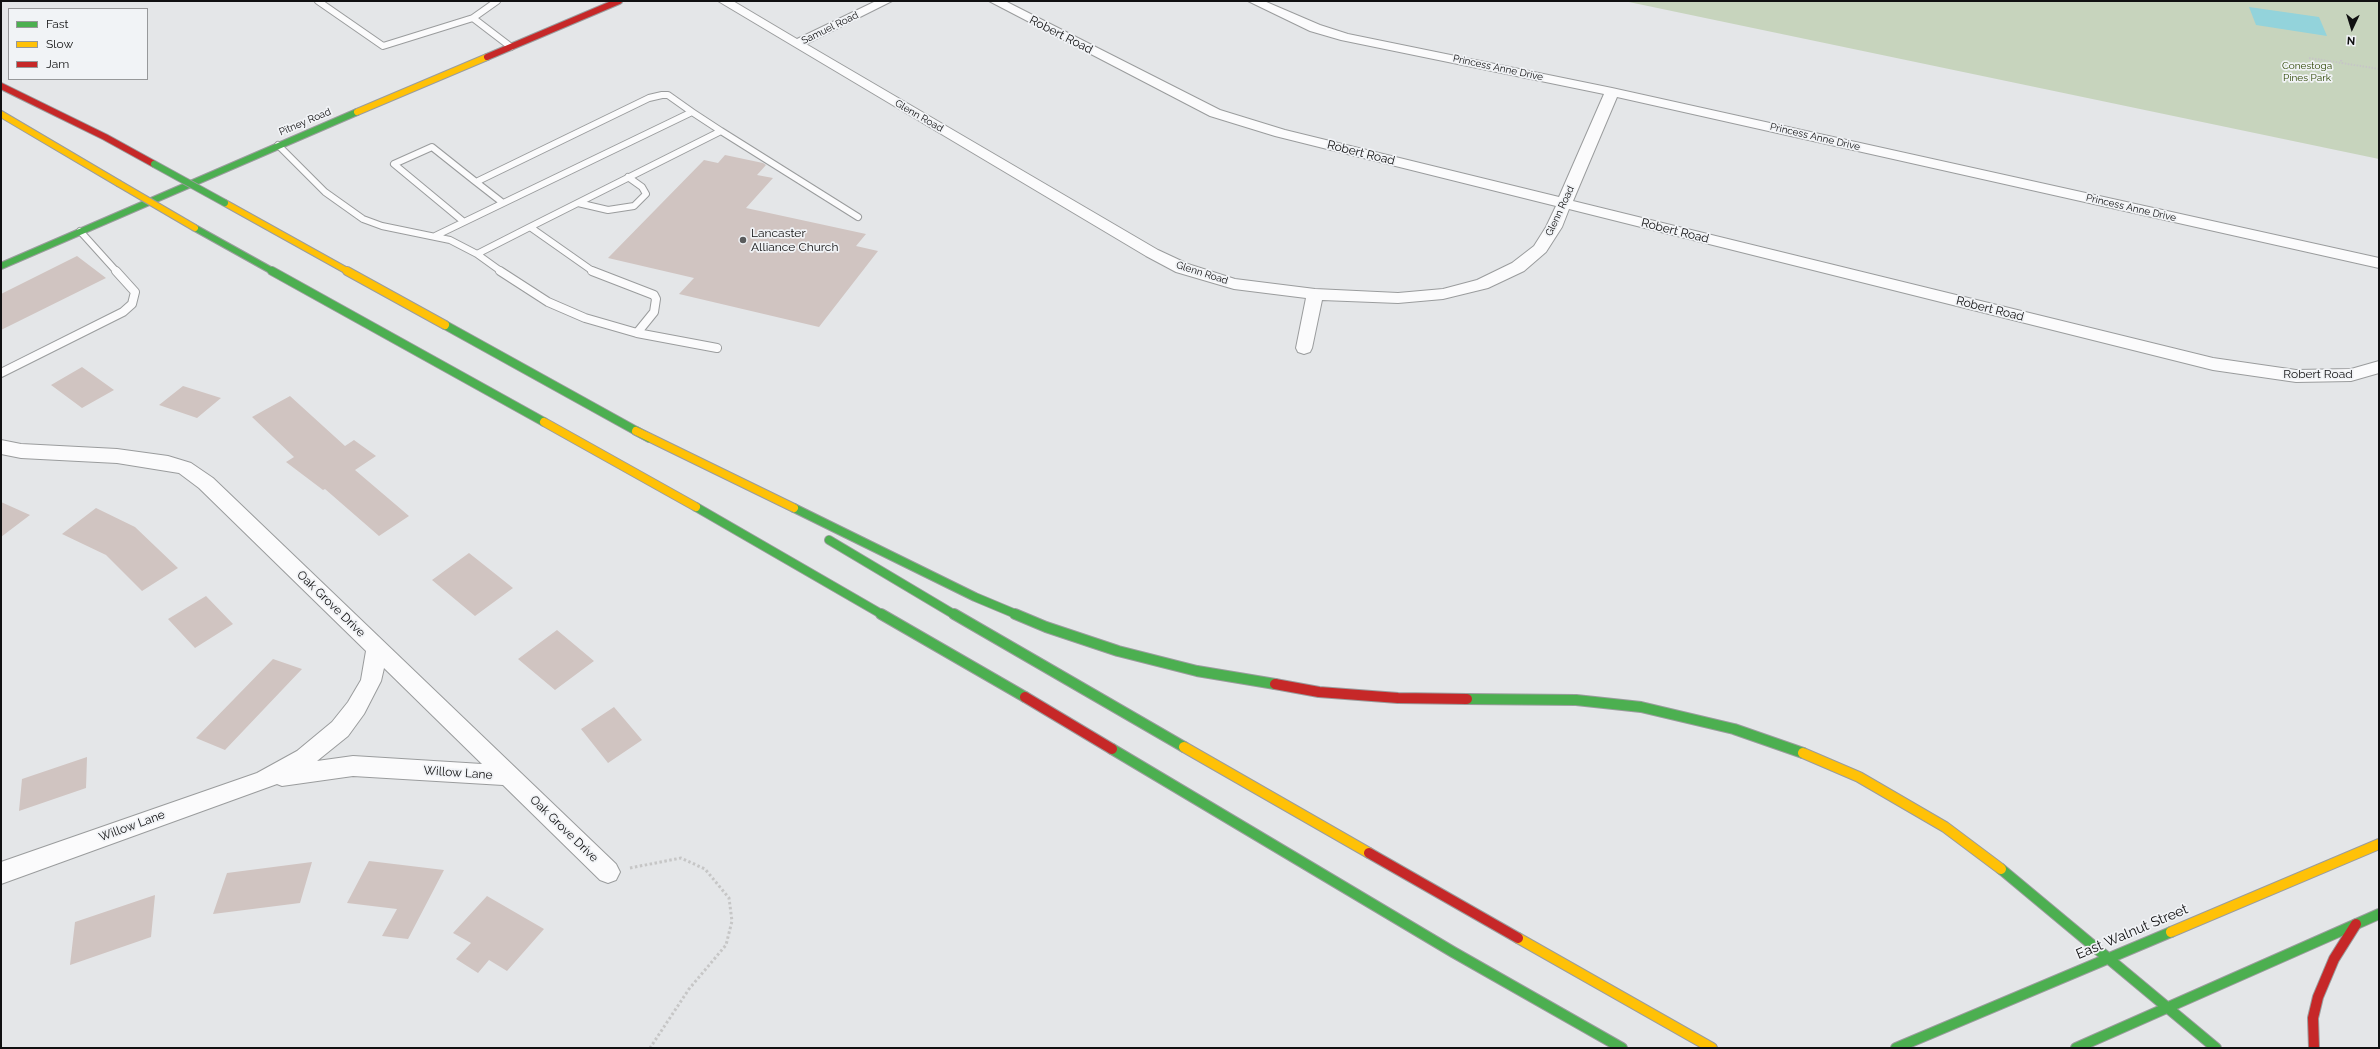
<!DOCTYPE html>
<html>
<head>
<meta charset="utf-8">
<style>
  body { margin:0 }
  #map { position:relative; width:2380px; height:1049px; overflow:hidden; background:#e4e6e8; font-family:Raleway,sans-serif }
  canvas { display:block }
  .frame { position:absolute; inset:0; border:2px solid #101011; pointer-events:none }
  .legend { position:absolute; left:8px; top:8px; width:140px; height:72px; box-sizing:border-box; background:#f1f3f6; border:1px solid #97989a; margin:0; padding:5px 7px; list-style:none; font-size:12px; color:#101011 }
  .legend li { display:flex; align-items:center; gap:8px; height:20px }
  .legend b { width:20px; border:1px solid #97989a }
  .north { position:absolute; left:2332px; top:8px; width:40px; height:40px; -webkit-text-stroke:3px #f1f3f6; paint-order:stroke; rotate:184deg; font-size:11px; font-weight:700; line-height:16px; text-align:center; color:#101011 }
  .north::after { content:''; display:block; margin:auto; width:14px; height:18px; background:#101011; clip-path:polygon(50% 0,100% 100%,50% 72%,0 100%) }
</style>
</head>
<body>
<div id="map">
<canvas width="2380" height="1049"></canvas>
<div class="frame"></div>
<ul class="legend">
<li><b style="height:5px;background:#4caf50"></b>Fast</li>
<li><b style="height:5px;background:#ffc107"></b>Slow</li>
<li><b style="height:5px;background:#c62828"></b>Jam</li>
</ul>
<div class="north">N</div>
</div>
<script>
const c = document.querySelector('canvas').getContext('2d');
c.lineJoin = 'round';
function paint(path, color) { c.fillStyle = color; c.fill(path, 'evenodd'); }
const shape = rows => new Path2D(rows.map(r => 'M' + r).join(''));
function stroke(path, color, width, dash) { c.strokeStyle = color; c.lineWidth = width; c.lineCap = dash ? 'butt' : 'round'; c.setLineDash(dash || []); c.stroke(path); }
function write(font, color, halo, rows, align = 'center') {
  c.font = font + ' Raleway,sans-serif'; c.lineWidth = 3.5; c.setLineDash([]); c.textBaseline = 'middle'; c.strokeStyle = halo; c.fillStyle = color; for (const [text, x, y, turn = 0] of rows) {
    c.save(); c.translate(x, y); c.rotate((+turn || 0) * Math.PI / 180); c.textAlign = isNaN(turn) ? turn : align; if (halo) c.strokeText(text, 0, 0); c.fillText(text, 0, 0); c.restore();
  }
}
paint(shape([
  [1624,1,2379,1,2379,159]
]), '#c7d4bd');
paint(shape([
  [2249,7,2319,17,2327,36,2256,25]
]), '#93d3db');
paint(shape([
  [725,155,763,163,766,165,757,175,773,178,746,208,866,234,856,246,878,251,819,327,679,294,694,278,608,258,704,160,718,163],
  [77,256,106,278,1,330,1,294],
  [82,367,114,390,82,408,51,385],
  [183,386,221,398,197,418,159,405],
  [290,396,345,446,354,440,376,456,355,470,409,516,379,536,325,489,323,490,286,462,294,457,252,417],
  [1,502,30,515,1,537],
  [96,508,135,527,178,568,142,591,106,555,62,534],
  [469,553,513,588,475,616,432,580],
  [206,596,233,624,195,648,168,619],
  [557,630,594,661,555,690,518,659],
  [273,659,302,669,225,750,196,738],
  [614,707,642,740,608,763,581,729],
  [87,757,86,788,19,811,22,779],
  [369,861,444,870,408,939,382,936,397,909,347,903],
  [312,862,300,903,213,914,227,873],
  [155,895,151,937,70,965,75,922],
  [487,896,544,929,507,971,489,960,478,973,456,959,471,943,453,933]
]), '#d0c4c1');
const laneFar1 = shape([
  [318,1,383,46,473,18,497,1],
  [473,18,511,47],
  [662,95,668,95,692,112,464,222,394,164,432,147,476,182,649,98,662,95],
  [721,131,858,217],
  [278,145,325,192,363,219,382,226,450,240,477,254,502,272],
  [476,182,503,203],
  [578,203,608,210,634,206,646,194,642,187,628,177],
  [80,231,117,272],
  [435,236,464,222],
  [477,254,530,227],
  [594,272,530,227,721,131,692,112]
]);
const lane = shape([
  [500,271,548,302,585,318,637,333,654,312,656,299,654,295,592,271],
  [637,333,717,348],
  [1,373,123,312,132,304,135,292,116,271]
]);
const street = shape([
  [718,1,733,1,797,39,876,1,892,1,806,44,1158,250,1188,264,1235,279,1315,289,1398,293,1443,289,1477,280,1512,263,1534,246,1546,227,1556,206,1275,136,1210,116,989,1,1005,1,1220,110,1285,130,1559,197,1604,94,1341,40,1310,31,1248,1,1264,1,1320,25,1348,34,1612,88,2379,258,2379,268,1617,97,1573,201,2213,358,2296,370,2351,369,2379,361,2379,373,2351,381,2296,382,2213,370,1569,209,1562,227,1546,252,1524,271,1488,288,1443,299,1398,303,1322,300,1312,348,1310,352,1304,354,1298,352,1296,348,1306,298,1234,289,1176,272,1146,256,718,1],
  [1,440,21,444,117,449,168,456,191,463,213,478,616,864,620,872,616,880,608,883,600,880,503,785,353,776,282,786,277,784,1,884,1,862,257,773,297,751,332,722,348,702,361,680,366,651,199,488,179,473,117,463,21,458,1,454,1,440],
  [384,668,482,764,353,756,317,761,348,736,364,714,381,681,384,668]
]);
const fastFar2 = shape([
  [195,228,274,272],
  [1,266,357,112]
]);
const fastFar1 = shape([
  [272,271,544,422],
  [445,325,649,438],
  [696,507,883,615],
  [794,508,975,597,1018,615],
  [829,540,955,615]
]);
const fast = shape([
  [881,614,1025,697],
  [954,614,1184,747],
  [1015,614,1046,627,1118,651,1197,671,1275,684],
  [1467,699,1576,700,1641,707,1734,729,1803,753],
  [1112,749,1453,952,1622,1048],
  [2001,869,2216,1048],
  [1896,1048,2171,932],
  [2076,1048,2379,914]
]);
const slowFar2 = shape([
  [357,112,487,57],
  [1,114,118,183],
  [225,203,349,272]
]);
const slowFar1 = shape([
  [347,271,445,325],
  [544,422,696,507],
  [636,431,794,508]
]);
const slow = shape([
  [1184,747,1369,853],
  [1803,753,1859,777,1945,827,2001,869],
  [2171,932,2379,844],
  [1518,938,1712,1048]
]);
const jamFar1 = shape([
  [487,57,619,1],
  [1,86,105,137,154,164]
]);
const jam = shape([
  [1275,684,1319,692,1398,698,1467,699],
  [1025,697,1112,749],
  [1369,853,1518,938],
  [2314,1048,2313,1018,2318,997,2334,959,2356,924]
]);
stroke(laneFar1, '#9a9c9d', 8);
stroke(lane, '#9a9c9d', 10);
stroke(street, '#9a9c9d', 2);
stroke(fastFar2, '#9a9c9d', 8);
stroke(fastFar1, '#9a9c9d', 10);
stroke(fast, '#9a9c9d', 12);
stroke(slowFar2, '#9a9c9d', 8);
stroke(slowFar1, '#9a9c9d', 10);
stroke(slow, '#9a9c9d', 12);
stroke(jamFar1, '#9a9c9d', 8);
stroke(jam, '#9a9c9d', 12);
stroke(shape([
  [2309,58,2342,63],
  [2341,60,2342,63,2379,69]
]), '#c6c6c6', 2, [1.5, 1.5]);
stroke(shape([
  [630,868,681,858,705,869,729,898,732,921,726,945,689,989,650,1048]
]), '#c6c6c6', 3, [2.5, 2.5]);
stroke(laneFar1, '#fbfbfc', 6);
stroke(lane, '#fbfbfc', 8);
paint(street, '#fbfbfc');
stroke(fastFar2, '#4caf50', 6);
stroke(fastFar1, '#4caf50', 8);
stroke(fast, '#4caf50', 10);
stroke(slowFar2, '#ffc107', 6);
stroke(slowFar1, '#ffc107', 8);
stroke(slow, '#ffc107', 10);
stroke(jamFar1, '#c62828', 6);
stroke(jam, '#c62828', 10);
const fastBridge = shape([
  [154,164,225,203]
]);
const slowBridge = shape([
  [118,183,195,228]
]);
stroke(fastBridge, '#9a9c9d', 8, []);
stroke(slowBridge, '#9a9c9d', 8, []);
stroke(fastBridge, '#4caf50', 6);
stroke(slowBridge, '#ffc107', 6);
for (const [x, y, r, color] of [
  [743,240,4,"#5a5b5c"]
]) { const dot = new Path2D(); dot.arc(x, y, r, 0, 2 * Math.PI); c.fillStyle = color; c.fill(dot); stroke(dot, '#f1f3f6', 1.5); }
write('10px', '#101011', '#f1f3f6', [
  ["Samuel Road",830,28,-26],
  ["Princess Anne Drive",1498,68,12],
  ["Glenn Road",919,116,30],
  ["Pitney Road",305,122,-23],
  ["Princess Anne Drive",1815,137,13],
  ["Princess Anne Drive",2131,208,13],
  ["Glenn Road",1560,211,-65],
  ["Glenn Road",1202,273,18]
]);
write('10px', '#2e4703', '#f1f3f6', [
  ["Conestoga",2307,66],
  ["Pines Park",2307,78]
]);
write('12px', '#101011', '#f1f3f6', [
  ["Robert Road",1061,35,27],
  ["Robert Road",1361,153,14],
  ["Robert Road",1675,231,14],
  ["Robert Road",1990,309,14],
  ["Robert Road",2318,374],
  ["Oak Grove Drive",331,604,44],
  ["Willow Lane",458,773,4],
  ["Willow Lane",132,826,-20],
  ["Oak Grove Drive",564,829,44]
]);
write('12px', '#101011', '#f1f3f6', [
  ["Lancaster",751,233],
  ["Alliance Church",751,247]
], 'left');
write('14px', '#101011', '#f1f3f6', [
  ["East Walnut Street",2132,932,-23]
]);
</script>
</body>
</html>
